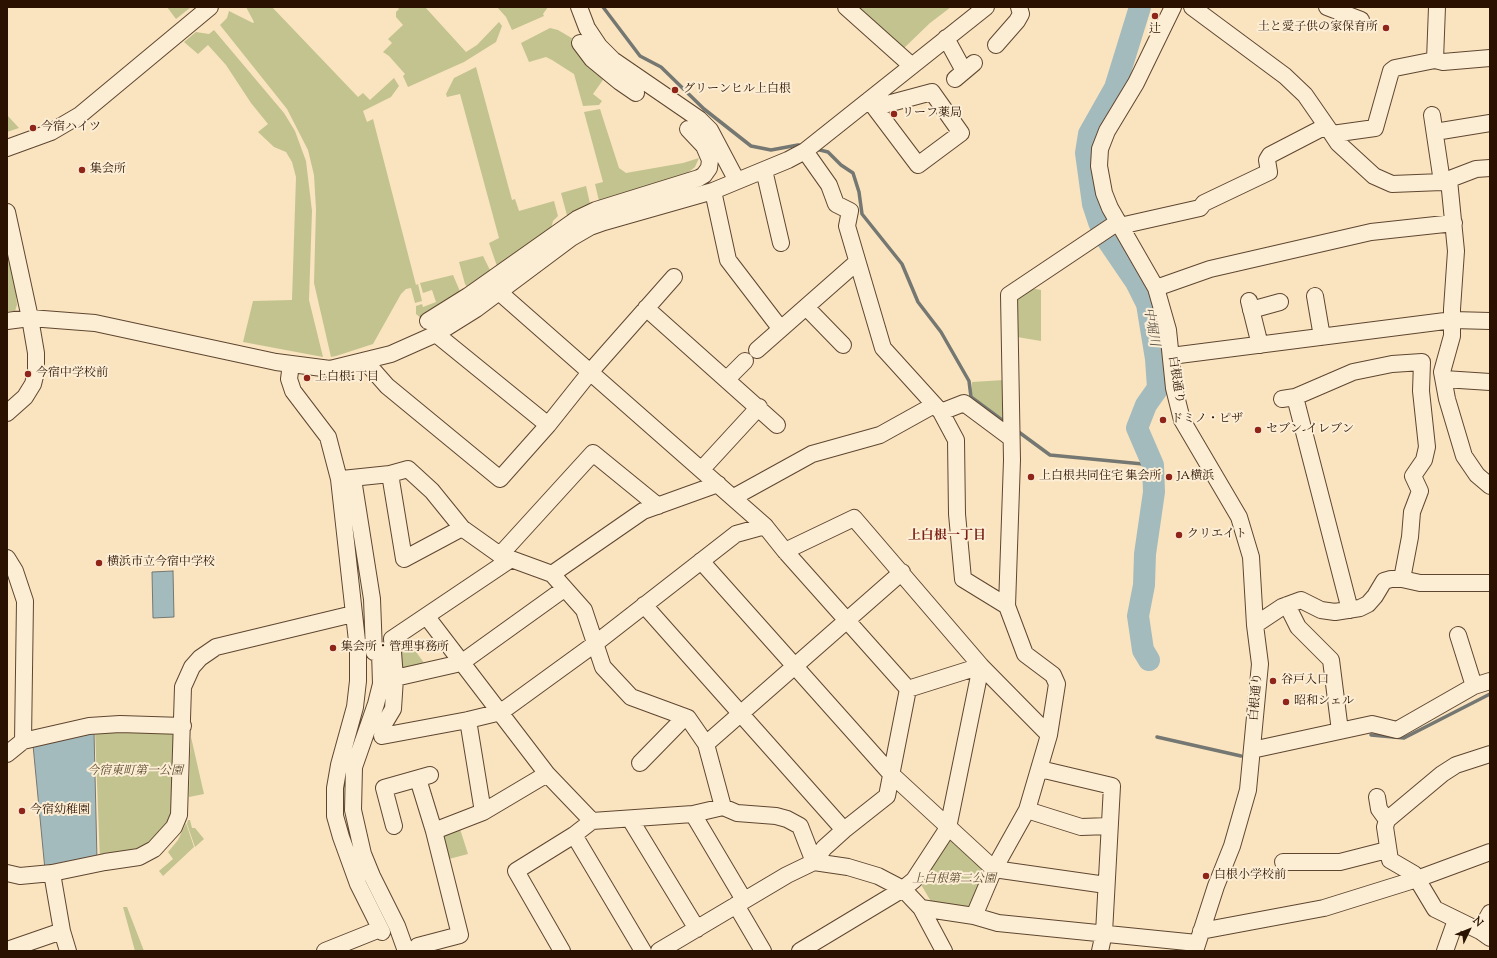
<!DOCTYPE html>
<html>
<head>
<meta charset="utf-8">
<style>
  body { margin:0 }
  #map { position:relative; width:1497px; height:958px; overflow:hidden; background:#fae4bf; font-family:"Sorts Mill Goudy",serif }
  canvas { display:block }
  .frame { position:absolute; inset:0; border:8px solid #2b1200; pointer-events:none }
  .north { position:absolute; left:1449px; top:910px; width:40px; height:40px; -webkit-text-stroke:3px #fcedd5; paint-order:stroke; rotate:47deg; font-size:11px; font-weight:700; line-height:16px; text-align:center; color:#2b1200 }
  .north::after { content:''; display:block; margin:auto; width:14px; height:18px; background:#2b1200; clip-path:polygon(50% 0,100% 100%,50% 72%,0 100%) }
</style>
</head>
<body>
<div id="map">
<canvas width="1497" height="958"></canvas>
<div class="frame"></div>
<div class="north">N</div>
</div>
<script>
const c = document.querySelector('canvas').getContext('2d');
c.lineJoin = 'round';
function paint(path, color) { c.fillStyle = color; c.fill(path, 'evenodd'); }
const shape = rows => new Path2D(rows.map(r => 'M' + r).join(''));
function stroke(path, color, width, dash) { c.strokeStyle = color; c.lineWidth = width; c.lineCap = dash ? 'butt' : 'round'; c.setLineDash(dash || []); c.stroke(path); }
function write(font, color, halo, rows, align = 'center') {
  c.font = font + ' "Sorts Mill Goudy","Noto Serif JP",serif'; c.lineWidth = 4; c.setLineDash([]); c.textBaseline = 'middle'; c.strokeStyle = halo; c.fillStyle = color; for (const [text, x, y, turn = 0] of rows) {
    c.save(); c.translate(x, y); c.rotate((+turn || 0) * Math.PI / 180); c.textAlign = isNaN(turn) ? turn : align; if (halo) c.strokeText(text, 0, 0); c.fillText(text, 0, 0); c.restore();
  }
}
paint(shape([
  [167,7,191,7,176,19],
  [246,7,272,7,358,97,363,93,370,100,394,78,399,86,391,97,363,111,367,122,373,119,416,285,418,284,422,301,415,303,411,288,406,289,401,294,373,344,336,356,331,357,314,283,316,209,314,175,308,150,287,109,220,25,227,18,229,11,253,23,254,22],
  [397,7,425,7,466,52,477,45,499,22,502,26,496,42,464,62,408,87,403,76,405,74,389,56,383,52,392,43,388,39,403,25,396,17,396,12,399,9],
  [497,7,548,7,543,14,544,16,512,30,506,17],
  [850,7,951,7,930,23,903,49],
  [550,28,558,30,580,43,605,77,593,94,602,101,599,105,583,106,574,74,552,60,546,57,529,62,521,43],
  [214,30,284,113,295,131,306,161,312,211,309,300,323,357,243,342,253,301,292,300,296,177,292,162,286,152,274,147,258,132,268,124,251,103,226,65,208,45,198,54,184,42,196,32,209,34],
  [476,67,512,200,515,199,519,211,554,201,558,216,553,221,550,232,498,269,489,243,499,238,460,94,447,97,446,94,454,78],
  [600,109,619,168,626,173,683,163,699,158,695,167,685,175,599,201,595,184,603,182,584,112],
  [7,115,19,128,7,132],
  [586,186,591,208,568,219,561,193],
  [7,247,14,274,17,305,15,311,7,311],
  [483,256,493,276,470,291,465,284,459,262],
  [453,275,462,296,422,319,416,314,416,306,422,304,423,307,436,302,432,290,423,293,420,283],
  [1031,288,1041,290,1041,341,1017,337,1015,300],
  [1004,380,1003,420,971,395,972,382],
  [406,638,427,667,401,672,397,643],
  [95,730,174,733,173,812,170,822,151,843,136,850,100,861],
  [191,737,204,794,189,797,190,757],
  [188,820,190,820,192,828,195,828,204,839,195,847,187,824],
  [186,823,194,847,163,876,159,871,173,859,168,852,178,840],
  [460,829,468,854,449,859,442,835],
  [951,838,988,867,971,909,932,903,920,883],
  [123,907,127,907,144,951,135,951]
]), '#c2c38f');
const water = shape([
  [173,571,174,617,153,618,152,572,173,571],
  [94,732,97,860,45,870,33,745,94,732]
]);
paint(water, '#a4bbbe');
stroke(water, '#747772', 1);
stroke(shape([
  [603,7,640,56,661,67,704,109,751,146,771,150,798,145,804,146],
  [816,149,828,152,841,165,853,173,859,192,862,214,902,264,918,302,941,332,969,381,971,397,1006,423],
  [1016,430,1050,455,1153,465],
  [1371,735,1404,738,1490,694],
  [1157,737,1241,756]
]), '#747772', 3.5);
stroke(shape([
  [1140,7,1115,88,1089,134,1086,153,1093,204,1099,222,1106,238,1136,282,1147,304,1156,359,1158,388,1146,405,1137,428,1153,465,1154,492,1145,554,1144,585,1138,616,1143,650,1149,660]
]), '#a4bbbe', 22);
const minor = shape([
  [579,7,587,28,599,46,613,60,699,119,710,130,737,181],
  [846,7,912,66],
  [1173,7,1136,83,1107,131,1100,149,1099,166,1104,193,1110,208,1156,288,1168,330,1174,388,1182,420,1239,517,1251,557,1255,625,1260,664,1248,790,1232,846,1216,886,1195,951],
  [1192,7,1285,76,1305,95,1332,134,1375,128,1391,71,1395,68,1435,60,1443,62,1490,58],
  [1327,7,1361,20],
  [946,38,964,71],
  [580,43,592,59,620,82,636,93],
  [996,45,1017,21,1021,14,1019,7],
  [1435,60,1437,7],
  [955,79,974,63],
  [869,100,918,165,961,133,932,92,876,107],
  [1432,115,1442,182],
  [1435,132,1490,123],
  [1332,134,1338,143,1374,176,1392,184,1442,182,1476,169,1490,168],
  [7,148,51,132,80,115,210,7],
  [805,151,829,185,836,204,850,211,847,226,883,348,941,412,956,440,957,514,963,579,1007,606],
  [764,170,781,243],
  [1449,180,1456,251,1452,309,1452,336,1442,372,1447,399,1464,456,1477,475,1490,486],
  [713,191,728,260,780,328],
  [7,212,30,318,36,353,36,372,33,384,25,397,7,413],
  [1120,226,1200,208,1204,203,1269,172,1267,160,1270,155,1326,126],
  [1156,288,1210,269,1371,232,1454,223],
  [499,292,765,526,785,551,908,689,887,796,844,830,824,848,814,862],
  [1315,296,1322,337],
  [1249,301,1260,345],
  [806,307,843,345],
  [646,308,777,425],
  [1251,310,1280,302],
  [7,321,30,318,95,323,276,362,330,369,391,354,436,334,476,309,571,238,590,227,604,222,713,191,788,160,805,151,986,7],
  [428,321,468,296,577,219,596,210,699,178,704,175,709,168,710,160,704,146,688,129],
  [436,334,548,425],
  [757,350,857,262],
  [1171,356,1453,320,1490,321],
  [365,361,387,386,500,479,548,425,591,371,674,277],
  [291,364,289,379,293,391,328,437,339,479,358,650,358,681,355,707,339,765,335,788,335,816,341,837,358,884,382,932],
  [727,379,745,361],
  [1444,379,1490,382],
  [1295,397,1350,610],
  [941,412,964,403,1011,438],
  [702,469,759,407],
  [342,479,390,474],
  [353,479,372,599,374,652,380,652,381,684,376,704,354,767,353,810,363,854,372,876,397,926,406,951],
  [734,497,812,454,880,435,934,405],
  [462,528,404,559,390,474,408,469,432,491,462,528,500,555,552,574,584,610,603,667,631,697,688,718,706,744,723,807],
  [785,551,854,518,981,666,1049,735],
  [500,555,593,453,658,506],
  [7,558,15,571,25,601,23,741,89,726,120,724,183,726],
  [511,559,392,639,395,678,393,709,384,724,382,736,468,720,501,712,596,643,736,534,765,526],
  [701,561,891,774,994,869,1027,810,1049,735,1057,684,1053,675,1025,654,1007,606,1012,460,1009,295,1118,222],
  [552,574,643,511,718,484],
  [1402,579,1420,583,1490,583],
  [644,605,844,830],
  [1287,605,1298,627,1331,660,1340,731],
  [427,617,547,774,592,821,693,814,723,807,737,813,776,816,787,819,800,826,814,862],
  [1255,625,1282,607,1301,600,1321,610,1335,612,1360,608,1368,604,1375,596,1384,581,1391,579,1402,579,1410,537,1412,512,1420,491,1413,476,1424,460,1427,447,1421,391,1422,362,1392,364,1353,372,1295,397,1282,399],
  [1458,635,1474,686],
  [395,678,461,663,564,589],
  [468,720,483,812],
  [706,744,902,572],
  [1252,750,1372,724,1397,730,1474,686,1490,681],
  [7,754,23,741],
  [1490,754,1456,765,1442,774,1387,820,1385,827,1390,860,1414,874,1435,909,1480,931,1490,938],
  [640,763,685,717],
  [1040,769,1112,786,1104,933,1100,951],
  [418,779,434,831,460,935,418,946,418,951],
  [1377,797,1379,809,1387,820],
  [1027,810,1081,827,1109,826],
  [693,814,744,900],
  [630,819,697,929],
  [394,826,384,788,430,775],
  [434,831,483,812,547,774],
  [574,835,643,951],
  [1283,862,1340,862,1387,850],
  [7,873,20,876,52,873,105,862,139,857,154,849,174,827,179,815,183,687,192,667,200,658,216,647,353,614],
  [52,873,62,931,68,951],
  [736,905,763,951],
  [921,908,974,916,998,923,1197,943],
  [974,916,994,869,1106,885],
  [1201,931,1324,908,1417,879,1490,852],
  [1480,931,1490,913],
  [7,950,62,931],
  [325,951,380,929],
  [562,951,516,871,574,835,592,821],
  [659,951,787,875,814,862,848,867,878,876,903,889,921,908,944,951],
  [800,951,903,889,914,880,948,828,981,666,908,689],
  [1445,951,1456,920]
]);
stroke(minor, '#5f4630', 18);
stroke(minor, '#fcedd5', 16);
for (const [x, y, r, color] of [
  [1155,16,4,"#8f2418"],
  [1386,28,4,"#8f2418"],
  [675,90,4,"#8f2418"],
  [894,114,4,"#8f2418"],
  [33,128,4,"#8f2418"],
  [82,170,4,"#8f2418"],
  [28,374,4,"#8f2418"],
  [307,378,4,"#8f2418"],
  [1163,420,4,"#8f2418"],
  [1258,430,4,"#8f2418"],
  [1031,477,4,"#8f2418"],
  [1169,477,4,"#8f2418"],
  [1179,535,4,"#8f2418"],
  [99,563,4,"#8f2418"],
  [333,648,4,"#8f2418"],
  [1273,681,4,"#8f2418"],
  [1286,702,4,"#8f2418"],
  [22,811,4,"#8f2418"],
  [1206,876,4,"#8f2418"]
]) { const dot = new Path2D(); dot.arc(x, y, r, 0, 2 * Math.PI); c.fillStyle = color; c.fill(dot); stroke(dot, '#fcedd5', 1.5); }
write('12px', '#2b1200', '#fcedd5', [
  ["土と愛子供の家保育所",1378,28,"right"],
  ["辻",1155,30,"center"],
  ["グリーンヒル上白根",683,90],
  ["リーフ薬局",902,114],
  ["今宿ハイツ",41,128],
  ["集会所",90,170],
  ["今宿中学校前",36,374],
  ["上白根1丁目",315,378],
  ["ドミノ・ピザ",1171,420],
  ["セブン-イレブン",1266,430],
  ["上白根共同住宅 集会所",1039,477],
  ["JA横浜",1177,477],
  ["クリエイト",1187,535],
  ["横浜市立今宿中学校",107,563],
  ["集会所・管理事務所",341,648],
  ["谷戸入口",1281,681],
  ["昭和シェル",1294,702],
  ["今宿幼稚園",30,811],
  ["白根小学校前",1214,876]
], 'left');
write('12px', '#2b1200', '#fcedd5', [
  ["白根通り",1175,380,81],
  ["白根通り",1257,697,-85]
]);
write('italic 12px', '#605032', '#fcedd5', [
  ["今宿東町第一公園",135,772],
  ["上白根第二公園",954,880]
]);
write('italic 13px', '#554d42', '#fcedd5', [
  ["中堀川",1150,327,80]
]);
write('bold 13px', '#7a1f14', '#fcedd5', [
  ["上白根一丁目",947,537]
]);
</script>
</body>
</html>
